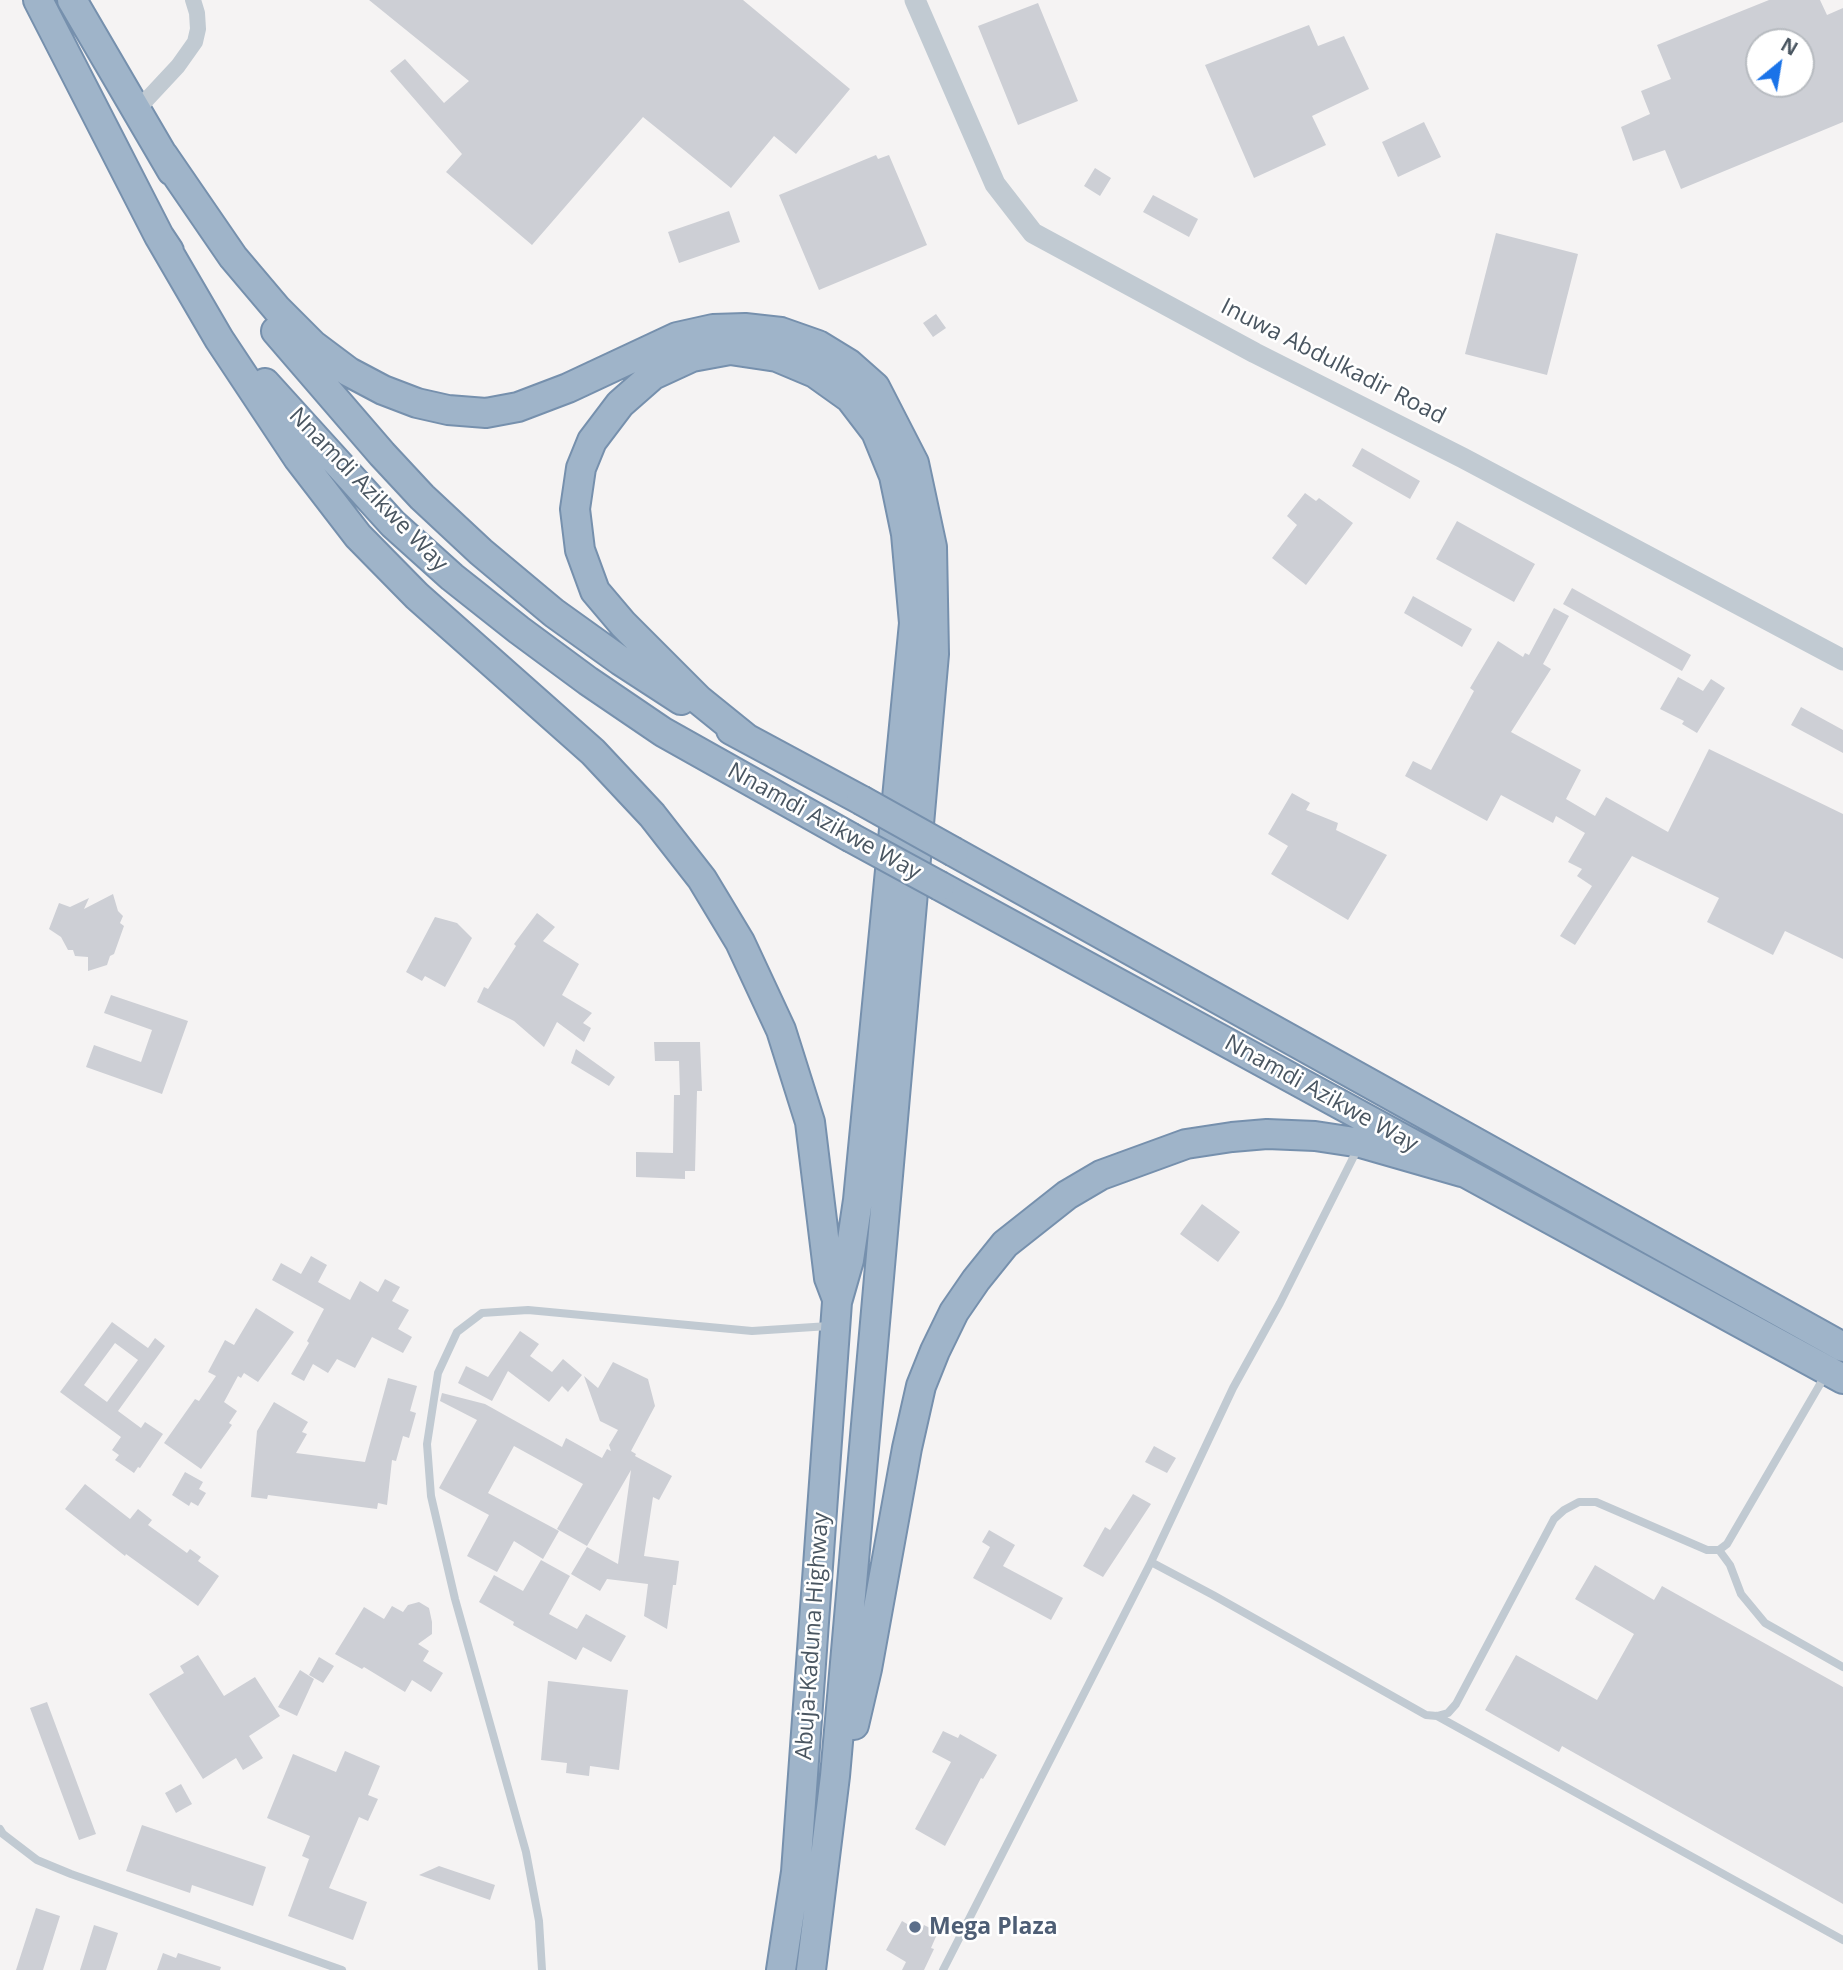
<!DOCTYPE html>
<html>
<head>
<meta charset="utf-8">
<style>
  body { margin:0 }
  #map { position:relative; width:1843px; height:1970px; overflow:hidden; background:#f5f3f3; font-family:"Open Sans",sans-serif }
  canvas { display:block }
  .north { position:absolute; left:1745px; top:28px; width:70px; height:70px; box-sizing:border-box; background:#fff; border:2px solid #b7bbc0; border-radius:50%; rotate:30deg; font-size:19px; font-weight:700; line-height:28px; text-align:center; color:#4a5661 }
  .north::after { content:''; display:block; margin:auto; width:24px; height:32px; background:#1a73e8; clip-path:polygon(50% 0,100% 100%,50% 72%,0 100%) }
</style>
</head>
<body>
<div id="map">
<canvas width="1843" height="1970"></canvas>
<div class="north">N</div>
</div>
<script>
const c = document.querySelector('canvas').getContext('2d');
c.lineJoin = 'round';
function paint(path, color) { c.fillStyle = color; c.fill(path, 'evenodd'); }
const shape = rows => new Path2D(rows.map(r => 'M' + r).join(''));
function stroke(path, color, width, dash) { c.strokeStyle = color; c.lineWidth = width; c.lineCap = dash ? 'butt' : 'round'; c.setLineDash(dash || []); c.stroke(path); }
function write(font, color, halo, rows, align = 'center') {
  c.font = font + ' "Open Sans",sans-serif'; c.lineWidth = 5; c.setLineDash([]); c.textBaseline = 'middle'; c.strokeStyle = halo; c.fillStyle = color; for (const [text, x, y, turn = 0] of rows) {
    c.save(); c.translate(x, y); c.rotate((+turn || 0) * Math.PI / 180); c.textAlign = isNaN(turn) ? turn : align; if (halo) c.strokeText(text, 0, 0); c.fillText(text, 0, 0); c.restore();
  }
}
paint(shape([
  [369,0,743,0,850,89,796,154,774,136,731,188,643,117,532,245,446,172,462,154,390,71,405,59,444,103,469,81],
  [1769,0,1820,0,1827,15,1843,8,1843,122,1681,189,1665,150,1633,161,1621,127,1650,114,1641,91,1671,79,1657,45],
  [1759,42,1801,42,1801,84,1759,84],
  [1038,3,1078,101,1018,125,978,26],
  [1309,25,1318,46,1344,36,1369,89,1312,116,1326,145,1254,178,1205,65],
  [1424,122,1441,157,1398,177,1382,142],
  [876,155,878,159,889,155,927,245,819,290,779,195],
  [1095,168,1111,178,1100,196,1084,186],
  [1153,195,1198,219,1189,237,1143,212],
  [729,211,740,242,679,263,668,232],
  [1496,233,1578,254,1547,375,1465,354],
  [936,314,946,328,933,337,923,323],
  [1362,448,1420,481,1410,499,1352,466],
  [1305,493,1316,501,1319,498,1353,523,1306,585,1272,558,1297,525,1287,516],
  [1457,521,1535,564,1514,602,1436,559],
  [1572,588,1691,655,1682,671,1563,604],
  [1413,596,1472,629,1462,647,1404,613],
  [1554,608,1569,616,1543,664,1551,669,1511,732,1581,770,1566,799,1595,816,1606,797,1668,832,1709,749,1843,814,1843,959,1785,931,1773,955,1707,922,1719,898,1632,856,1575,945,1560,936,1592,886,1577,876,1582,869,1568,862,1585,833,1556,816,1553,823,1501,795,1487,821,1405,776,1413,761,1431,770,1474,691,1470,688,1498,641,1523,657,1525,653,1529,655],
  [1678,677,1703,691,1711,679,1725,688,1697,733,1682,724,1684,721,1660,709],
  [1801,707,1843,730,1843,753,1791,725],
  [1292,793,1310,803,1306,810,1338,823,1336,830,1387,855,1348,920,1271,874,1288,846,1268,834],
  [113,894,118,911,123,916,120,923,124,926,114,954,110,956,107,965,88,971,88,957,75,956,73,950,68,950,61,937,49,929,59,903,70,907,89,898,84,909],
  [537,913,555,927,543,941,579,964,562,995,592,1013,583,1023,591,1028,584,1042,557,1022,544,1047,514,1021,477,1002,484,987,488,989,516,946,514,944],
  [435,917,457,923,472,938,445,987,425,976,422,981,406,972],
  [111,995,188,1021,162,1094,86,1067,94,1045,141,1062,152,1030,104,1013],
  [654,1042,700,1042,702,1091,697,1091,695,1171,685,1171,685,1179,636,1177,636,1152,673,1153,674,1095,680,1095,679,1061,655,1061],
  [576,1049,615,1077,609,1086,571,1063],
  [1202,1204,1240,1232,1218,1262,1180,1234],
  [311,1256,327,1265,318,1282,350,1300,360,1281,378,1292,385,1279,400,1287,392,1301,409,1310,398,1329,412,1337,403,1353,372,1337,355,1368,337,1359,328,1373,313,1364,304,1381,291,1374,309,1343,307,1341,324,1309,272,1280,281,1263,301,1274],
  [256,1308,294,1332,258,1382,244,1373,241,1378,238,1376,224,1402,237,1411,229,1423,232,1425,201,1469,164,1443,195,1399,199,1401,216,1376,208,1372,225,1340,234,1345],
  [112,1322,148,1348,155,1338,165,1346,118,1411,141,1428,145,1422,163,1434,140,1468,138,1467,134,1473,115,1460,119,1455,112,1450,121,1437,60,1392],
  [115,1343,138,1360,107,1402,84,1385],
  [520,1331,539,1344,530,1356,552,1372,563,1359,582,1375,568,1392,562,1386,549,1402,508,1371,492,1401,458,1383,466,1366,488,1377],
  [613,1362,648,1379,655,1406,631,1451,636,1454,635,1456,672,1476,659,1500,653,1497,644,1556,679,1561,676,1585,673,1585,667,1629,644,1616,648,1584,607,1579,600,1591,571,1574,587,1547,618,1564,631,1470,587,1546,557,1529,583,1484,514,1446,488,1493,559,1531,543,1559,514,1541,497,1572,467,1556,489,1515,439,1488,477,1420,440,1401,442,1393,485,1404,562,1447,566,1438,602,1458,607,1449,611,1451,609,1445,618,1430,600,1421,584,1376,598,1388],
  [388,1378,417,1386,410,1411,416,1413,409,1438,403,1436,396,1461,392,1460,387,1505,378,1503,377,1509,268,1495,267,1499,251,1497,257,1431,274,1402,308,1422,302,1432,307,1434,296,1453,365,1462],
  [1154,1446,1176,1458,1167,1473,1145,1462],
  [185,1472,203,1482,199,1489,206,1493,198,1506,191,1502,189,1506,172,1495],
  [85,1484,130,1519,138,1509,152,1520,148,1525,187,1553,190,1549,201,1557,198,1561,219,1576,198,1606,126,1554,125,1556,65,1509],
  [1133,1494,1151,1504,1103,1577,1083,1566,1105,1527,1110,1530],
  [989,1530,1015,1545,1003,1566,1063,1598,1051,1620,973,1578,990,1547,982,1542],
  [541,1560,570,1576,549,1614,577,1629,586,1614,626,1636,611,1662,583,1647,576,1660,513,1625,514,1622,479,1602,494,1575,523,1591],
  [1595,1565,1654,1600,1662,1586,1843,1687,1843,1904,1562,1746,1559,1752,1485,1710,1516,1655,1597,1700,1634,1634,1575,1599],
  [419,1602,429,1608,432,1622,432,1634,418,1644,429,1651,423,1661,443,1673,431,1692,412,1680,405,1692,364,1667,362,1669,335,1654,364,1607,384,1619,392,1606,403,1612,408,1605],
  [198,1655,224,1696,255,1677,280,1716,249,1736,263,1758,243,1770,236,1758,203,1779,149,1694,184,1673,180,1666],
  [319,1657,334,1666,323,1683,309,1675],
  [300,1670,314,1679,297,1716,278,1707],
  [548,1681,628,1690,619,1770,590,1766,589,1776,566,1773,567,1763,541,1760],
  [47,1702,96,1834,79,1840,30,1708],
  [943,1731,958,1738,960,1734,997,1755,983,1779,981,1778,945,1846,915,1829,951,1762,932,1752],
  [345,1751,380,1766,368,1795,378,1799,368,1821,359,1817,329,1888,367,1902,353,1940,288,1916,309,1859,302,1856,310,1836,267,1818,293,1754,336,1772],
  [181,1784,192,1804,176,1813,165,1793],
  [142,1825,266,1867,253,1906,192,1885,190,1893,126,1871],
  [439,1866,495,1885,490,1900,419,1875],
  [36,1908,60,1916,43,1970,16,1970],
  [902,1921,921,1932,924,1925,938,1932,931,1948,934,1949,924,1970,902,1970,906,1962,886,1950],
  [94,1925,118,1933,106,1970,80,1970],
  [163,1953,176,1958,178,1953,221,1967,220,1970,157,1970]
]), '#cdcfd5');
const trunk = shape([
  [38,0,159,236,169,251],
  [72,0,172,171],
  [163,155,233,257,277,309,313,345,349,372,383,390,417,403,448,410,486,413,518,407,568,388,677,337,713,329,745,328,781,332,818,345,849,364,875,387,914,463,932,547,934,654,835,1776,811,1970],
  [159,236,219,339,298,458,358,536,417,596,593,752,652,815,702,879,740,942,781,1030,810,1122,829,1278,837,1299],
  [276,331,382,454,422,497,481,552,554,613,621,661,681,700],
  [265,383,393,524,452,577,519,630,588,681,663,732,850,837],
  [731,730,861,800],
  [746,738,699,700,623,624,595,591,580,550,575,509,581,468,592,441,620,404,653,375,692,357,730,350,777,357,815,373,850,398,876,432,894,476,906,534,914,623,858,1200,849,1260,837,1302,796,1872,781,1970],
  [954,852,1843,1347],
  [940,886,1843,1379],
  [854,1725,867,1669,907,1448,921,1386,935,1351,954,1312,976,1280,1005,1244,1067,1195,1101,1175,1186,1144,1232,1137,1267,1134,1315,1136,1361,1143,1462,1172]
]);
stroke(trunk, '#7690ad', 32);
stroke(shape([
  [1719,1550,1730,1565,1741,1594,1765,1623,1843,1667],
  [1151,1562,1213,1595,1426,1715,1437,1716,1448,1713,1456,1704,1554,1519,1564,1510,1579,1502,1596,1502,1707,1550,1719,1550,1727,1544,1826,1374],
  [1437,1716,1843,1940],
  [0,1829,3,1834,37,1860,71,1874,342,1970],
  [542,1970,539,1921,526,1852,455,1599,431,1496,427,1444,438,1373,457,1332,482,1313,528,1310,752,1331,829,1326],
  [943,1970,1151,1562,1233,1388,1280,1303,1358,1148]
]), '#c1cad2', 8);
stroke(shape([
  [136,111,178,66,195,42,198,29,197,13,193,0]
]), '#c1cad2', 16);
stroke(shape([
  [915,0,995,184,1033,233,1255,353,1463,458,1843,660]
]), '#c1cad2', 21);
stroke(trunk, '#9fb4c9', 28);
const trunkBridge = shape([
  [861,800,954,852],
  [850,837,940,886]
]);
stroke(trunkBridge, '#7690ad', 32, []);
stroke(trunkBridge, '#9fb4c9', 28);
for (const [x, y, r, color] of [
  [915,1927,7,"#5c6f8a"]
]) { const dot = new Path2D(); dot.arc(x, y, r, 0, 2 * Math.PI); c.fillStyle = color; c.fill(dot); stroke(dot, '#fff', 2.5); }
write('23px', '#4a5661', '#fff', [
  ["Inuwa Abdulkadir Road",1333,362,27],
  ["Nnamdi Azikwe Way",368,490,46],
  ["Nnamdi Azikwe Way",824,822,29],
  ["Nnamdi Azikwe Way",1321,1094,29],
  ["Abuja-Kaduna Highway",813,1636,-86]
]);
write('bold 23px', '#4e5e75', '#fff', [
  ["Mega Plaza",929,1927]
], 'left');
</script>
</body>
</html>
